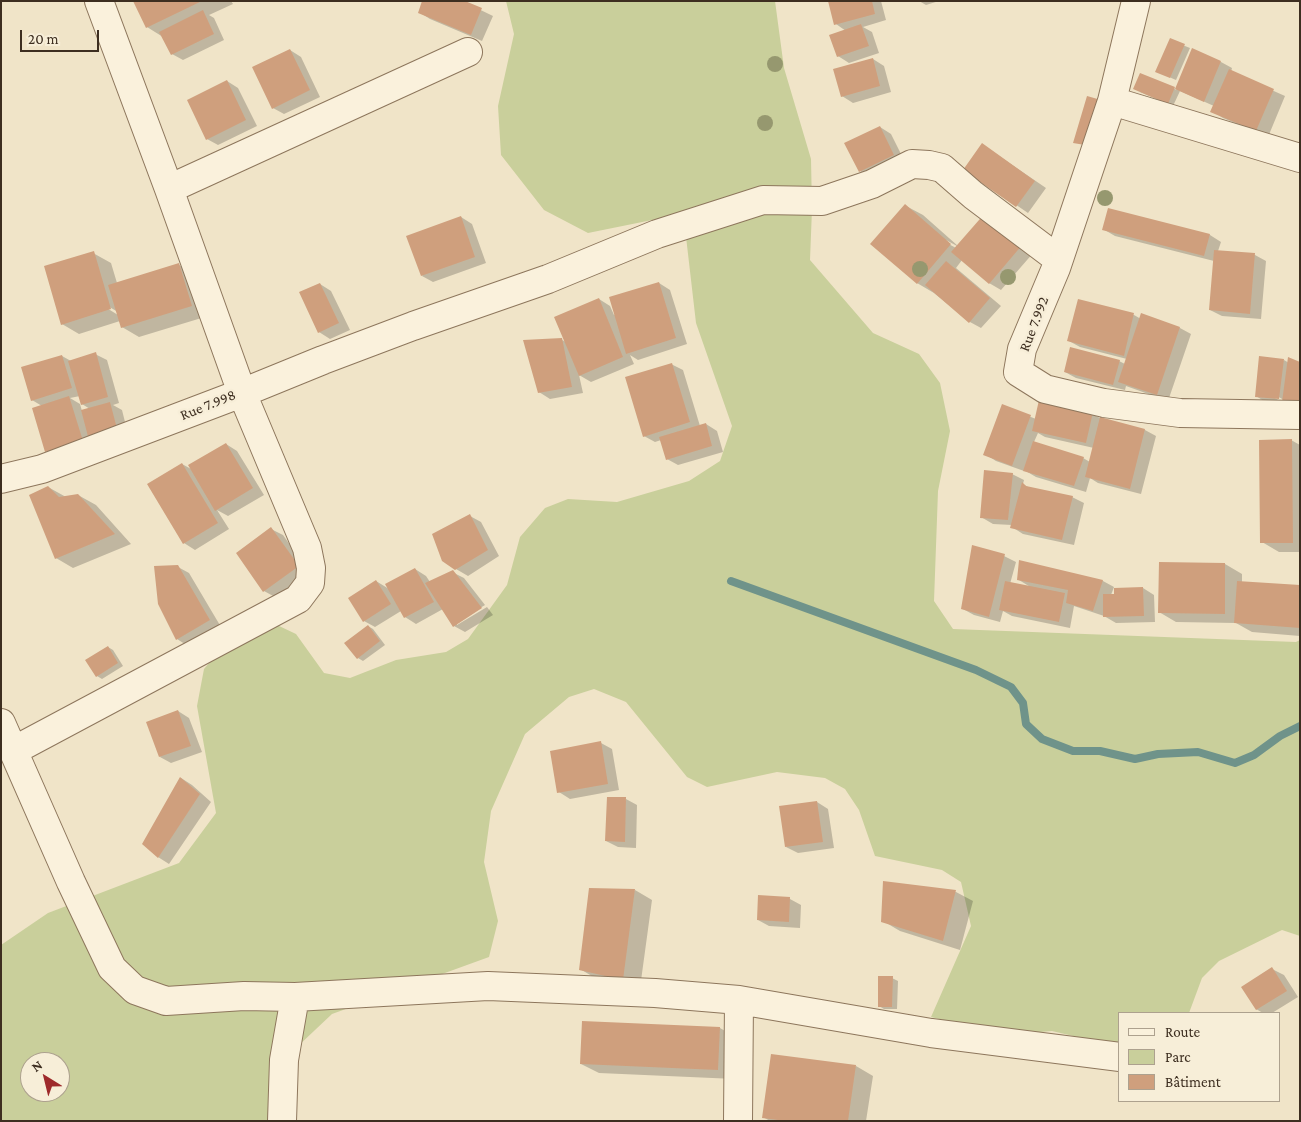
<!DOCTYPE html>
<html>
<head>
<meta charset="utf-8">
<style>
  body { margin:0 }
  #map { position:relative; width:1301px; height:1122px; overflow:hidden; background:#f0e4c8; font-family:"Crimson Pro",serif }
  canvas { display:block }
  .frame { position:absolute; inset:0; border:2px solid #3d2e20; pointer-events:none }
  .legend { position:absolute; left:1118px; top:1012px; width:162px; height:90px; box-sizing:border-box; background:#f7eed8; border:1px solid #ada18e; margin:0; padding:6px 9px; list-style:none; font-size:15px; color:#3d2e20 }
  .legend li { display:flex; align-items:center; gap:10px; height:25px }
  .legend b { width:25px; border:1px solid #ada18e }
  .north { position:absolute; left:20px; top:1052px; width:50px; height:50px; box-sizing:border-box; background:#f7eed8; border:1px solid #ada18e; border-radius:50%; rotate:324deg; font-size:14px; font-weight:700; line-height:20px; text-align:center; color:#3d2e20 }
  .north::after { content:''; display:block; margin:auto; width:18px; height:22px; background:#9e2a2b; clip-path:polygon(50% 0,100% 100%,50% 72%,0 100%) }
  .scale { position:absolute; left:20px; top:30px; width:79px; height:22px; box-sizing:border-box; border:2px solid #3d2e20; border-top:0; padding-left:6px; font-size:15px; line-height:18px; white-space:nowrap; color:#3d2e20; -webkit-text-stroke:4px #f7eed8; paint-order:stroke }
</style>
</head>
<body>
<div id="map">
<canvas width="1301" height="1122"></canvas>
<div class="frame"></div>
<ul class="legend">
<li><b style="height:6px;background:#faf1dc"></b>Route</li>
<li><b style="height:14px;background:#c9cf9b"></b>Parc</li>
<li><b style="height:14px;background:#cf9f7d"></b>Bâtiment</li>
</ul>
<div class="north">N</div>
<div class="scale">20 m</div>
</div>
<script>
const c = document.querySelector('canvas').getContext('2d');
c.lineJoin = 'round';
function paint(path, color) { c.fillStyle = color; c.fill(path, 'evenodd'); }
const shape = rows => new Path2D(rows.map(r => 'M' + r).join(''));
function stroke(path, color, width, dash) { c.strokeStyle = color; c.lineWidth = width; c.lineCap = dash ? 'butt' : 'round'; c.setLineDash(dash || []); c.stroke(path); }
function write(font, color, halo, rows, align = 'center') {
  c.font = font + ' "Crimson Pro",serif'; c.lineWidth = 5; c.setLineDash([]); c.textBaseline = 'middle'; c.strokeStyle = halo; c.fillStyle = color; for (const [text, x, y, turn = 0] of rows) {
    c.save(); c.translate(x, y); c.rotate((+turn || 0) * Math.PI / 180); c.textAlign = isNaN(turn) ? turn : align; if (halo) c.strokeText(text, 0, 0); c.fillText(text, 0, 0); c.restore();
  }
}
paint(shape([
  [506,1,775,1,784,68,811,159,812,209,810,260,873,333,919,354,940,383,950,431,938,491,934,601,953,629,1296,642,1300,640,1300,936,1282,930,1219,961,1202,978,1189,1013,1120,1013,1120,1047,1052,1031,1004,1035,931,1017,971,926,961,882,942,870,875,856,859,810,845,789,825,778,777,772,707,787,687,777,626,702,594,689,569,697,525,734,491,811,484,862,498,921,489,957,332,1014,297,1047,286,1121,1,1121,1,945,48,913,179,863,216,813,197,706,204,669,220,650,277,625,296,634,324,673,350,678,396,660,446,652,468,639,507,585,520,537,545,508,568,499,617,502,689,481,720,461,732,426,696,323,685,228,662,218,588,233,544,210,501,155,498,106,514,34],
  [30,1062,60,1062,60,1092,30,1092]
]), '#c9cf9b');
paint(shape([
  [134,1,231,1,233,4,209,15,214,18,224,40,183,60,172,54,163,37,147,27],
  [462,1,493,16,482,41,430,19,419,12],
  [829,1,881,1,886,20,863,27,872,32,879,53,849,63,838,56,846,31,836,24],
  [919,1,939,1,926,5],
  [1170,40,1190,48,1176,80,1162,74],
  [290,50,301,57,320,97,284,114,273,108],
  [1192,50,1221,62,1232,68,1231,72,1285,96,1268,137,1223,118,1212,111,1214,106,1180,91,1173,106,1140,92,1174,88,1176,90],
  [873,59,884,66,891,92,853,103,842,96],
  [227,81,238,88,257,126,218,145,207,139],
  [880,127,891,134,905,162,871,178,860,171],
  [983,145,1046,188,1028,213,965,170],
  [906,206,923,215,958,246,986,214,1034,252,1001,290,989,283,962,260,956,268,1001,306,981,328,970,322,934,293,917,283],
  [946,240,957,246,956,248,945,242],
  [1109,209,1210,235,1221,242,1218,251,1255,255,1266,261,1261,319,1222,316,1210,310,1214,261,1115,236,1103,229],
  [461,217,472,224,486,263,433,282,422,276],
  [93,253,111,263,117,283,179,265,196,275,208,316,139,337,122,327,120,321,79,334,62,324],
  [106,305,118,312,118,315,105,307],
  [659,283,670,290,687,344,638,360,630,355,634,364,591,382,579,375,583,393,550,399,539,392,562,340,566,342,599,299,610,306,614,315],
  [320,284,331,291,350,330,330,339,319,332],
  [1079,301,1134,315,1141,319,1142,315,1180,328,1191,334,1168,401,1126,386,1125,390,1076,378,1065,372,1119,361,1125,364,1127,359,1080,347,1069,341],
  [95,354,107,360,119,403,113,405,122,410,130,442,57,458,46,451,42,406,32,400,62,356,71,361],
  [80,396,82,404,90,409,82,411,80,404,70,398],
  [1284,360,1289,363,1300,409,1267,403,1256,396],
  [1275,395,1284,400,1284,403,1273,397],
  [671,364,683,370,700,426,706,424,717,431,723,452,678,465,667,459,661,440,655,442,644,436],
  [1003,406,1036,419,1092,414,1102,419,1145,430,1156,436,1141,494,1098,483,1090,478,1086,492,1036,477,1024,470,1024,471,996,461,985,454],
  [1038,433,1045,437,1094,448,1090,462,1083,458,1034,442],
  [1291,440,1300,445,1300,552,1279,552,1262,542],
  [226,444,237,451,264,495,228,516,217,510,229,529,195,550,184,543,182,464,193,470],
  [1012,474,1024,480,1023,484,1028,487,1072,497,1084,503,1074,545,1023,534,1012,527,1012,525,993,524,981,517],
  [48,487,66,497,78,495,96,505,131,544,73,568,56,558],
  [470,516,481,522,499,556,468,576,456,569],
  [271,529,283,535,310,573,275,597,264,591],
  [1004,556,1016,562,1010,584,1032,588,1019,580,1103,581,1114,587,1111,595,1143,588,1154,595,1155,622,1116,623,1104,616,1074,606,1070,628,1012,616,1003,611,1000,622,974,615,963,609],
  [1160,563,1225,564,1242,574,1242,582,1300,586,1300,636,1252,632,1236,623,1176,622,1159,612],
  [178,567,189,573,221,627,188,646,177,639],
  [415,569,426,576,430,582,452,572,464,578,485,605,457,622,457,625,487,607,493,615,465,632,454,626,443,609,416,624,405,617,401,611,375,627,364,621,376,581,389,589],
  [368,626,373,629,385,645,363,661,358,658],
  [108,647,113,650,123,666,102,679,97,676],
  [178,711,189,718,202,752,171,763,160,757],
  [601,743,612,749,619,790,570,799,559,792],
  [181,778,192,785,211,802,169,864,158,857],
  [626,799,637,805,636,848,618,847,606,841],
  [817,802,828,809,834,848,798,853,786,847],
  [884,882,956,892,973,901,960,950,900,931,883,921],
  [635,890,652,900,640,988,597,979,580,969],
  [759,896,790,899,801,905,800,928,769,926,758,920],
  [1272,969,1284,975,1298,997,1272,1013,1263,1013,1256,1009],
  [892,978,898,981,897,1009,884,1009,879,1006],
  [720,1028,737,1038,735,1079,599,1073,581,1064],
  [856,1066,873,1076,866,1121,770,1121,763,1117]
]), '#0003');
stroke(shape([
  [731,581,976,670,1011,687,1023,703,1026,724,1042,739,1073,751,1100,751,1135,759,1158,754,1198,752,1235,763,1254,755,1280,736,1300,726]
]), '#6f938a', 8);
paint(shape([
  [133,1,202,1,146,28],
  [422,1,465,1,482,8,471,35,418,13],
  [828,1,872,1,875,14,834,25],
  [203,10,214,34,171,55,159,32],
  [861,24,869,46,837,57,829,35],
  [1170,38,1185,44,1170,78,1155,72],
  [1192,48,1221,61,1204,102,1175,89],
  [290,49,310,90,272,109,252,67],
  [873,58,880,86,841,97,833,69],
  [1229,69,1274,89,1256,131,1210,112],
  [1140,73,1175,87,1168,104,1133,89],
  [227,80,246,120,206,140,187,100],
  [1087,96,1101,100,1085,145,1073,143],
  [880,126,894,155,859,172,844,143],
  [982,143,1035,181,1016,207,963,170],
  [905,204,951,244,917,284,870,244],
  [1108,208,1210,234,1204,256,1102,230],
  [986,212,1023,244,989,284,951,252],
  [461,216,475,257,421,276,406,236],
  [1214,250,1255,253,1250,314,1209,310],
  [94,251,111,309,61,325,44,266],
  [946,261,990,298,969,323,925,285],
  [179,263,192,306,121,328,108,285],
  [659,282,676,338,626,354,609,297],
  [320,283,339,323,318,333,299,292],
  [599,298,623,357,579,376,554,317],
  [1078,299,1134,313,1124,356,1067,341],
  [1141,313,1180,327,1157,395,1118,382],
  [562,338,572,387,538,393,523,340],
  [1070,347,1120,360,1113,385,1064,372],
  [96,352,108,397,81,405,68,361],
  [62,355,72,388,31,401,21,367],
  [1259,356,1284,359,1279,399,1255,397],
  [1288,357,1300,362,1300,405,1282,402],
  [672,363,690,422,643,437,625,377],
  [69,396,83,441,45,452,32,408],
  [1039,400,1093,412,1086,443,1032,431],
  [110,402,119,436,90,444,81,410],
  [1002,404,1031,415,1012,466,983,455],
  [1100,417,1145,429,1130,489,1085,477],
  [706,423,712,446,666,460,659,437],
  [1292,439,1293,543,1260,543,1259,440],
  [1033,441,1084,457,1074,486,1023,471],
  [226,443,253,488,215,511,188,465],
  [182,463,218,523,183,544,147,484],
  [984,470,1013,473,1008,520,980,518],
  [1022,482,1026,486,1073,496,1062,540,1010,528],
  [48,486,59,497,78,494,115,534,55,559,29,495],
  [470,514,488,550,455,570,442,561,432,534],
  [271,527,299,566,263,592,236,553],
  [972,545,1005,554,989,617,961,609],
  [1019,560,1103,580,1093,611,1066,603,1068,590,1017,580],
  [1159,562,1225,563,1225,614,1158,613],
  [178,565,210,620,176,640,158,604,154,566],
  [415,568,434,602,404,618,385,584],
  [453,570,482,608,453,627,425,583],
  [376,580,391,604,363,622,348,598],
  [1005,581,1065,593,1059,622,999,610],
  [1237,581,1300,585,1300,628,1234,623],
  [1143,587,1144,616,1103,617,1103,594,1114,594,1114,588],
  [368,625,380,641,357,659,344,643],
  [108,646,118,663,96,677,85,660],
  [178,710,191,746,159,757,146,722],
  [601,741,608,784,557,793,550,751],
  [180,777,200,794,158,858,142,844],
  [607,797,626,797,625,842,605,841],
  [817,801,823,842,785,847,779,806],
  [883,881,956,890,943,941,881,922],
  [589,888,635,889,623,980,579,970],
  [758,895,790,897,789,922,757,920],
  [1272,967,1287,991,1256,1010,1241,987],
  [878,976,893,976,892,1007,878,1007],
  [582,1021,720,1027,718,1070,580,1064],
  [771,1054,856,1065,848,1121,786,1121,762,1118]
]), '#cf9f7d');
const street = shape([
  [1136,1,1112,101,1056,268,1022,349,1018,372,1045,389,1104,403,1180,413,1300,415],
  [1112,101,1300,158],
  [169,189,468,52],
  [1,479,42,469,242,393,169,189,99,1],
  [1,723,71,882,112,968,135,990,166,1001,244,996,295,997,284,1060,282,1121],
  [13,751,298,599,310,583,311,568,307,548,242,393,323,360,413,326,548,279,657,234,763,200,822,201,872,184,912,164,929,165,942,168,973,195,1058,259],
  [295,997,488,986,655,993,739,1000,931,1033,1120,1057],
  [738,1121,739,1000]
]);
stroke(street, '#8d765c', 30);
stroke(street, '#faf1dc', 28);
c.fillStyle = '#96986f';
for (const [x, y] of [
  [775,64],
  [765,123],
  [1105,198],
  [920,269],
  [1008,277]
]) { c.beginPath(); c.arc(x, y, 8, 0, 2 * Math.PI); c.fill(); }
write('15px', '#3d2e20', '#f7eed8', [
  ["Rue 7.992",1034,324,-69],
  ["Rue 7.998",208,405,-22]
]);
</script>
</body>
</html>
